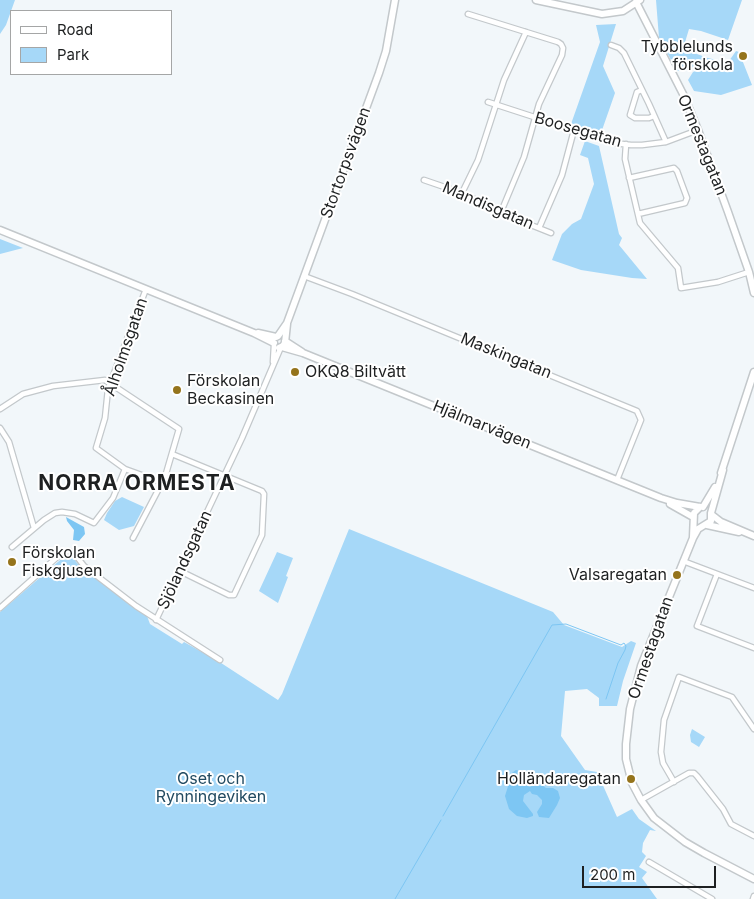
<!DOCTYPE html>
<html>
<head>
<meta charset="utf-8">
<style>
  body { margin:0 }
  #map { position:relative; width:754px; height:899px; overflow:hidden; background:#f2f7fa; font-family:Inter,sans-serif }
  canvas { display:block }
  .legend { position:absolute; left:10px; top:10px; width:162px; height:65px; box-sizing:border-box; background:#fff; border:1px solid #a5a6a6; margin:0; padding:6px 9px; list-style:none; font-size:15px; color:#1e2021 }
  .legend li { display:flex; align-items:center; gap:10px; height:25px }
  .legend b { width:25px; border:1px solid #a5a6a6 }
  .scale { position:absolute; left:582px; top:866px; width:134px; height:22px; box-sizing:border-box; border:2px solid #1e2021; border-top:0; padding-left:6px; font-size:15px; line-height:18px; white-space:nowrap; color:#1e2021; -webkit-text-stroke:4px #fff; paint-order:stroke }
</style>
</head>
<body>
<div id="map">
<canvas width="754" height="899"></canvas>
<ul class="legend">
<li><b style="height:6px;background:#fff"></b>Road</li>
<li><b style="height:14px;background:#a6d8f8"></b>Park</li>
</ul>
<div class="scale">200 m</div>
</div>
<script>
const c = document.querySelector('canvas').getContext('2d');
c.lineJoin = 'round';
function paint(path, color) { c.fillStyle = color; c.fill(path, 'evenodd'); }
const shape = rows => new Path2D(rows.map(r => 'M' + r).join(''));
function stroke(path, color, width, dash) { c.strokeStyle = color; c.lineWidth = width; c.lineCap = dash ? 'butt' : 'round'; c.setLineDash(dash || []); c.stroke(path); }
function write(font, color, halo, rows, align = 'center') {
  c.font = font + ' Inter,sans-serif'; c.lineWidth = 4; c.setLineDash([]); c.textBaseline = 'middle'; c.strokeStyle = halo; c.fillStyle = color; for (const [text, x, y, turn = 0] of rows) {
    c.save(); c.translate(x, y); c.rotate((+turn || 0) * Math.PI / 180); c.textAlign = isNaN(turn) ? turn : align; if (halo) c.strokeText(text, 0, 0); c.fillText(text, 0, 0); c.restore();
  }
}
paint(shape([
  [0,0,15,0,6,25,0,34],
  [656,0,742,0,728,40,701,31,689,29,683,49,708,58,721,61,677,71,659,38],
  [616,24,603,66,615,93,601,133,571,124,600,42,596,25],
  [736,51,739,52,752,85,721,95,694,91,688,80,693,72,702,68,721,66,729,61],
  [585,141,599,146,619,234,622,238,619,245,647,279,632,278,581,270,552,260,562,234,572,224,581,219,594,184,588,158,580,155],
  [0,239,23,248,0,254],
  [122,497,144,507,134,526,119,530,104,520,107,513,115,501],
  [349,529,553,612,564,625,622,647,631,641,636,643,623,681,617,706,599,706,599,698,587,689,565,691,561,736,585,770,597,772,617,817,632,809,639,819,656,831,650,830,643,843,642,852,646,856,639,867,647,872,642,878,657,899,0,899,0,612,66,555,72,556,77,563,147,616,150,624,182,644,184,642,218,661,278,700,282,694],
  [277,552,293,558,286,576,288,577,278,603,259,591],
  [692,729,705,737,699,747,691,742,690,735]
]), '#a6d8f8');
paint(shape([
  [66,517,84,527,85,534,79,541,73,540,74,530,67,521],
  [516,770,527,773,546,788,553,788,558,791,560,798,557,805,549,818,539,817,537,812,542,804,542,800,537,795,532,794,530,791,524,795,523,801,533,814,533,816,527,818,517,816,509,809,505,796,509,783,509,775]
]), '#7dc6f3');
stroke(shape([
  [443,816,552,625,566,624,621,645,624,643,626,646,625,650,618,663,606,699],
  [395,899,441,820]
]), '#7dc6f3', 1);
const street = shape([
  [468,14,558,42,561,44,563,48,562,55,539,104,524,157,501,212],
  [611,45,619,48,624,53,649,104,666,142],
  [642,90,637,92,630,115,635,118,649,118,654,116],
  [488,102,614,143,631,145,642,145,666,142,698,130],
  [626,144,625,159,640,223,678,268,681,288,718,282,749,272],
  [629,178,674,168,677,171,687,198,685,203,638,214],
  [424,180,462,193,506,215,551,233],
  [462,193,478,160,504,80,526,32],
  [539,228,562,175,574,130],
  [304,276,352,294,637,411,641,420,617,480],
  [146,289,108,389,105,418,96,448,125,469,161,482],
  [273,362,274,345],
  [0,409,23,394,53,386,105,380,179,429,165,477,133,538],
  [0,428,9,442,34,528],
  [172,454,262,491,264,494,262,535,234,595,229,595,180,571],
  [12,547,44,520,55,513,62,512,75,514,94,523,113,498,125,469],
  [683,561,754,588],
  [717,574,697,626,754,648],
  [0,608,55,559,63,552,69,551,74,553,84,566,136,606,220,660],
  [156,620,242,438,281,347],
  [674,782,663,763,661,752,664,720,679,677,732,697,754,729],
  [641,800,689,773,694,773,697,776,723,809,731,824,754,836],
  [649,862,712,899],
  [753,899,754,896]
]);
const secondary = shape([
  [536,0,602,14,623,11,640,0],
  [636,2,683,94,698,130,728,212,749,272,754,293],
  [0,230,254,333,274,343],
  [258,333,276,337],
  [278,336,287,323,379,73,386,51,395,0],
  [285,341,302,352],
  [282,347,303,353,661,498,677,503,700,507],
  [279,348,283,346,285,343,287,324],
  [723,470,711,513,711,521,698,529,693,538,641,666,630,709,626,744,626,759,632,783,641,800,654,818,685,842,704,853,754,879],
  [721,473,754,372],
  [670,504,693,517],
  [703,507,715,487],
  [712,515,721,522,754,536],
  [707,525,739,532],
  [693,537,694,513,700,507]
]);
stroke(street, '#c3c8cb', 7);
stroke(secondary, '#c3c8cb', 9);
stroke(street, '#fff', 4.5);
stroke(secondary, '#fff', 6);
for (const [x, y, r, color] of [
  [743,56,5,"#95741c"],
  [295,372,5,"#95741c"],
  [177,390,5,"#95741c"],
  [12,562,5,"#95741c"],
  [677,575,5,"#95741c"],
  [631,779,5,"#95741c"]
]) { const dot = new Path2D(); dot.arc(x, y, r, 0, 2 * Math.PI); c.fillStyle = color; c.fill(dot); stroke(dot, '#fff', 2); }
write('16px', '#1e2021', '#fff', [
  ["Tybblelunds",733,47],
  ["förskola",733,65],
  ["OKQ8 Biltvätt",305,372,"left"],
  ["Förskolan",187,381,"left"],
  ["Beckasinen",187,399,"left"],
  ["Förskolan",22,553,"left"],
  ["Fiskgjusen",22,571,"left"],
  ["Valsaregatan",667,575],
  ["Holländaregatan",621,779]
], 'right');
write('16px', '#1e2021', '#fff', [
  ["Boosegatan",578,130,16],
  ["Ormestagatan",702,145,68],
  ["Stortorpsvägen",346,163,-70],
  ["Mandisgatan",488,206,23],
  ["Ålholmsgatan",126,347,-71],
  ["Maskingatan",506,356,22],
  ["Hjälmarvägen",482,425,22],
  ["Sjölandsgatan",185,560,-65],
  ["Ormestagatan",651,648,-71]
]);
write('16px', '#224b62', '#fff', [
  ["Oset och",211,779],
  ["Rynningeviken",211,797]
]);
c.letterSpacing = '1px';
write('bold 21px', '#1e2021', '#fff', [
  ["NORRA ORMESTA",137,484]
]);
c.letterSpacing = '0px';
</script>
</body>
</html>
